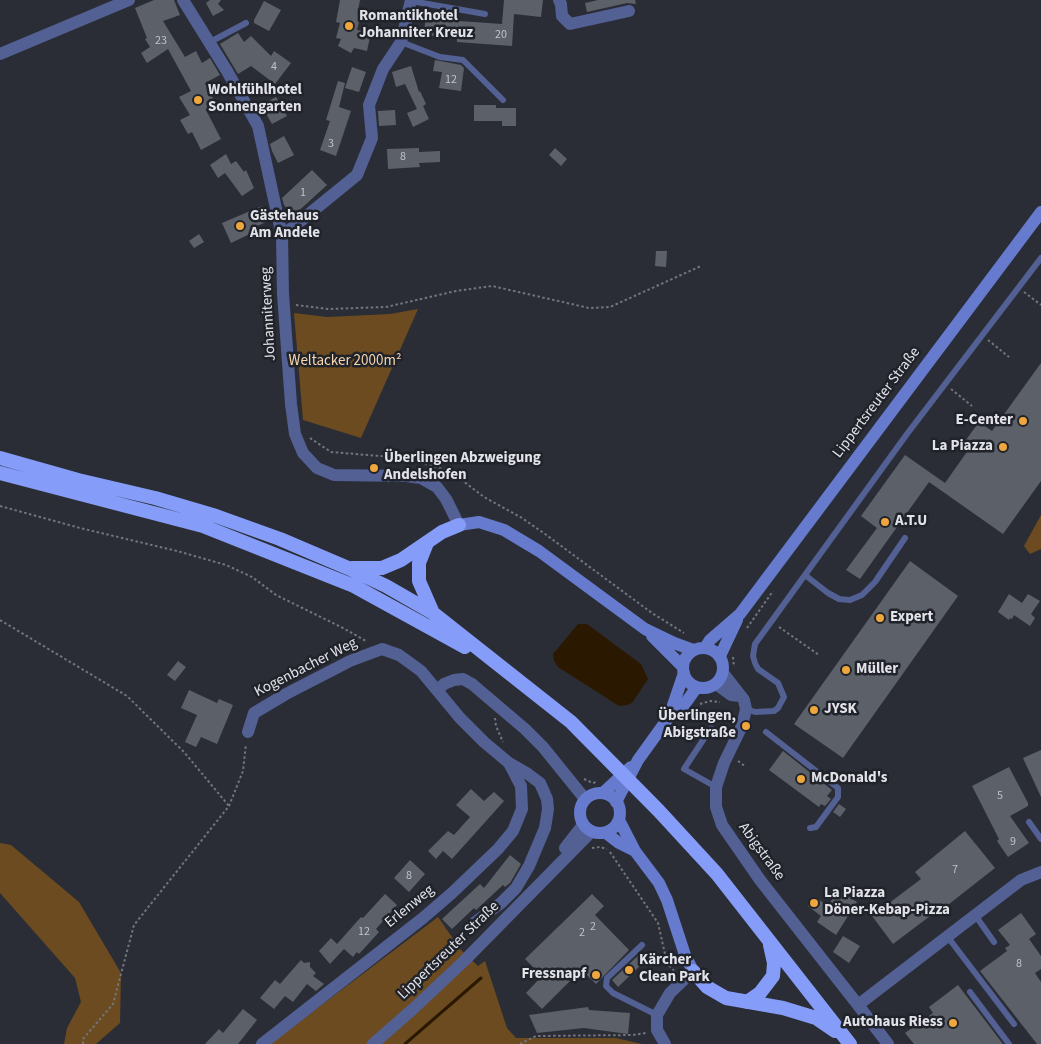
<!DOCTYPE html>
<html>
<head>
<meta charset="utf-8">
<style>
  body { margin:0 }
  canvas { display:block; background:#2a2d35 }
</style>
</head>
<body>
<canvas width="1041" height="1044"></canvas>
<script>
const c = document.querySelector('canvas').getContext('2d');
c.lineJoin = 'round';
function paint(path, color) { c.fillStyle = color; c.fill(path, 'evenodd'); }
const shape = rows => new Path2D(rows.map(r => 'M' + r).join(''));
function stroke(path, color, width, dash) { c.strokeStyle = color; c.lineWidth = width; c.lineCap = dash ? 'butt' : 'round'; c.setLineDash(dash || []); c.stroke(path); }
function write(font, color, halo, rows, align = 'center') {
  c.font = font + ' "Source Sans 3",sans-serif'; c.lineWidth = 5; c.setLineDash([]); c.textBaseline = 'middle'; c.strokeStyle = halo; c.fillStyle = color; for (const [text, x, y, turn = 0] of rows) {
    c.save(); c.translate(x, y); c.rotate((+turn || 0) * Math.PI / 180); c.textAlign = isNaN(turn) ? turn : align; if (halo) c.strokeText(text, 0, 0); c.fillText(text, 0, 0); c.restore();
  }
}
paint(shape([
  [418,309,361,438,303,420,294,313,327,317,390,314],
  [1041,515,1041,549,1030,554,1024,546],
  [0,843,11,845,79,902,121,973,120,1023,96,1044,64,1044,67,1028,81,1002,75,978,0,893],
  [438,917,461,950,478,966,485,961,507,1028,516,1038,616,1038,642,1044,270,1044]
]), '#6b4b1f');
paint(shape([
  [578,624,587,624,641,664,648,679,632,703,627,705,619,706,558,667,554,661,553,654]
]), '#2b1800');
stroke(shape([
  [405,1044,481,978]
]), '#2b1800', 3);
paint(shape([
  [154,0,174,0,180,15,163,21,185,57,196,51,202,63,210,58,220,75,205,83,216,104,206,110,221,139,201,150,192,132,188,134,180,120,190,115,179,97,191,91,168,49,147,63,141,53,150,47,145,39,147,38,135,8],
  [210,0,221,0,218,4,224,10,213,16,206,3],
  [340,0,360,0,358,10,362,10,357,30,371,32,367,51,354,48,351,53,338,46,341,39,336,38,340,23,336,22],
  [504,0,543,0,541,17,514,14,512,46,457,42,457,38,424,35,426,12,446,14,445,20,502,24],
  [598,0,635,0,636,4,627,3,587,12,585,3],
  [264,1,281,10,269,31,254,23,254,20],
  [238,33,244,42,251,36,271,56,274,51,291,63,275,84,251,66,238,74,220,44],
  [435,60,461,65,464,68,461,91,439,88,442,72,433,71],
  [411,66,419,92,420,91,426,104,423,106,429,119,413,127,407,113,417,109,405,84,396,87,392,72],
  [352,67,366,72,359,92,345,88],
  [338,81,345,83,339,107,351,111,336,156,320,150,330,121,326,120],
  [276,97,287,116,272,124,261,105],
  [474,105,496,105,496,108,516,108,516,126,502,126,502,121,474,121],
  [395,110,396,125,379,126,378,111],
  [284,136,294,155,278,163,272,151,270,144],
  [419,148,419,152,440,151,440,162,419,163,420,167,388,169,387,149],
  [555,148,567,159,561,166,549,155],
  [226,154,231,164,236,161,244,172,246,170,254,188,242,196,225,173,218,178,210,165],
  [312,170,327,185,293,216,284,205,282,198],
  [262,206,269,221,252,228,254,232,231,243,222,223],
  [199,234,204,242,194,248,189,241],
  [656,251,667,251,666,267,655,266],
  [1041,363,1041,481,1003,534,929,482,860,579,846,570,877,528,861,516,905,455,945,483,969,449,963,444,979,422,992,431],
  [910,561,958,596,843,758,794,724],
  [1009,594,1022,603,1028,594,1040,601,1031,614,1035,618,1030,626,1014,615,1012,619,1010,618,1009,620,998,612],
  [178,661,186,667,175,681,167,675],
  [189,690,217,703,219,699,233,705,217,744,201,737,196,747,185,742,197,715,181,708],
  [1041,750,1041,797,1023,758],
  [783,751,832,790,827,796,831,799,825,806,821,804,819,807,769,770],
  [1009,767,1028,803,1028,806,1010,816,1029,843,1008,857,997,841,999,839,972,786],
  [471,789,484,801,494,792,504,801,452,859,443,851,436,859,428,851,448,831,454,835,470,817,456,805],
  [839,804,846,809,840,817,833,812],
  [965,831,995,868,944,908,942,907,893,944,872,916,921,879,915,872],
  [510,855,521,864,510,883,505,887,503,885,476,910,474,908,452,929,442,919,480,884,484,888],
  [410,860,425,874,409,892,394,878],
  [838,890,857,902,836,935,817,922,821,916,808,906,815,897,828,906],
  [385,894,397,905,376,929,379,932,359,954,357,952,353,957,344,949,330,964,319,951,331,938,337,944,361,917,363,918],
  [592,894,604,906,595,915,629,950,596,984,584,972,576,979,574,977,542,1009,526,993,542,976,525,959],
  [1021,913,1036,934,1029,939,1041,956,1041,969,1035,973,1041,982,1041,1044,1037,1044,980,971,1007,951,1005,948,1010,945,998,930],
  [843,936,860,946,849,963,833,952],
  [640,954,646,960,618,987,612,980],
  [301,960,304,963,310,962,310,967,316,973,313,976,324,984,316,991,307,984,293,1002,285,996,274,1009,260,998,275,980,280,984],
  [958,985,1003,1044,914,1044,905,1033,933,1013,929,1007],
  [588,1007,589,1010,630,1013,628,1034,584,1028,537,1033,529,1015],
  [243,1009,257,1020,238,1044,205,1044,219,1029,223,1033]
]), '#5c6069');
stroke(shape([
  [1024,292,1041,305],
  [296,305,328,309,386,307,456,291,492,286,589,308,610,307,701,266],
  [988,340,1009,357],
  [951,389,972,406],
  [310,438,331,452,404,458,450,471,484,497,522,518,545,534,652,613,684,633],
  [0,506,80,528,177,551,226,565,252,577,276,595,343,628,366,641],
  [0,620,127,696,184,752,229,806],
  [779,627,819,655],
  [747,628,773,591],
  [733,657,734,667],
  [700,704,710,701,720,702],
  [495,718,496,726,503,742],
  [738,761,746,767],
  [584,779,593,783,596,782],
  [592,848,600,847,607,849],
  [610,852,658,923,667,963,674,971],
  [83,1044,83,1039,113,1004,134,925,229,806,243,771,246,744],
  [520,1044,536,1036,633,1035,646,1033]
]), '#73757d', 2, [2.5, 2.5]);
stroke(shape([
  [411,1,485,14],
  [210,42,246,23],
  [401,42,440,57,463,60,503,100],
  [805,575,828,593,839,599,850,600,862,595,875,582,905,538],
  [746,709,755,712,774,711,778,708,784,697,778,683,758,669,755,663,753,656,755,644,907,434,1041,258],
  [711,728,684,769,716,787],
  [766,732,838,788,838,797,816,827,810,828],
  [1029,822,1041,839],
  [975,915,994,942],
  [947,936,1014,1024],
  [642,945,607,978,606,986,613,993,657,1015],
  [970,992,1009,1044]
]), '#526094', 6);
stroke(shape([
  [183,0,227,71,258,126,282,236,283,294,291,404,295,434,303,453,317,468,334,475,406,476,421,478,437,487,446,499,459,525],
  [559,0,561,4,562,16,570,24,629,11],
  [0,54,129,0],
  [282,236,357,175,372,138,369,105,383,69,401,42,411,0],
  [723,673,744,700,746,709,742,726,724,763,716,787,716,807,722,825,760,880,858,1005,1021,880,1041,872],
  [716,684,731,695,740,696],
  [438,690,444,684,454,680,463,679,472,684,525,729,543,747,585,799],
  [248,732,254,713,286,694,350,661,382,649,399,655,421,671,460,718,484,742,509,763,521,786,522,809,513,831,498,849,452,893,423,918,262,1044],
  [474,923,501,903,516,888,529,866,545,828,548,809,547,799,540,783,528,774,509,763],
  [858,1005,888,1044],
  [665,1044,657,1030,657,1015,670,993,693,971]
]), '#526094', 12);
stroke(shape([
  [565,848,583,825],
  [373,1044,413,1009,464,961,591,832]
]), '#526094', 12);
stroke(shape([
  [459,525,479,522,504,530,539,551,645,629,674,643,693,650],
  [652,636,683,667],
  '683 668a20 20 0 1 1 40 0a20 20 0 1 1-40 0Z',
  [705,648,710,640,740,614,1041,212],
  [720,656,737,620],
  [669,717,684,673],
  '580 813a20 20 0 1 1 40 0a20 20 0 1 1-40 0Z',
  [603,793,631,767],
  [616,802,638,760,669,717,684,705,697,687],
  [619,820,635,851,659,883,667,900,685,955,693,971],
  [606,833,619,843,635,851]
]), '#667bce', 12);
stroke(shape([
  [0,458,78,480,155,498,216,516,280,539,348,568,386,586,433,613,571,722,659,811,717,874,850,1044],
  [0,473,203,526,354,586,465,647],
  [427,543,419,563,419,581,433,613],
  [352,568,382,568,401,560,442,532,459,525],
  [693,971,707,987,726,998,783,1008,816,1018,835,1031],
  [747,1002,760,993,773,976,774,963,770,945]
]), '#859df8', 14);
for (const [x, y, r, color] of [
  [349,26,5,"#efa73d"],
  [198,100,5,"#efa73d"],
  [240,226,5,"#efa73d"],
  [1023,421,5,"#efa73d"],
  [1003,447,5,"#efa73d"],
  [374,468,5,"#efa73d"],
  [885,522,5,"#efa73d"],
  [880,618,5,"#efa73d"],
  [846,670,5,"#efa73d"],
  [814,710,5,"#efa73d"],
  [746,726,5,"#efa73d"],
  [801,779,5,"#efa73d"],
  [814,903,5,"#efa73d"],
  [629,970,5,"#efa73d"],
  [596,975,5,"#efa73d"],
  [953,1023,5,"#efa73d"]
]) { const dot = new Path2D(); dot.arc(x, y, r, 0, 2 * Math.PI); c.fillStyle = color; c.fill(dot); stroke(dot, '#21232b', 2); }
write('12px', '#c0c2c9', null, [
  ["20",501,35],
  ["23",161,41],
  ["4",274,67],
  ["12",451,80],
  ["3",331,144],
  ["8",403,157],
  ["1",303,193],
  ["5",1000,796],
  ["9",1013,842],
  ["7",955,870],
  ["8",409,876],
  ["2",593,927],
  ["12",364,932],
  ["2",582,933],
  ["8",1019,964]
]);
write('bold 15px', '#e2e3e9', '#21232b', [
  ["Romantikhotel",359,17],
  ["Johanniter Kreuz",359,34],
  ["Wohlfühlhotel",208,91],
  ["Sonnengarten",208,108],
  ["Gästehaus",250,217],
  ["Am Andele",250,234],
  ["E-Center",1013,421,"right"],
  ["La Piazza",993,447,"right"],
  ["Überlingen Abzweigung",384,459],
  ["Andelshofen",384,476],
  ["A.T.U",895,522],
  ["Expert",890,618],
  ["Müller",856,670],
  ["JYSK",824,710],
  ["Überlingen,",736,717,"right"],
  ["Abigstraße",736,734,"right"],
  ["McDonald's",811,779],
  ["La Piazza",824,894],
  ["Döner-Kebap-Pizza",824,911],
  ["Kärcher",639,961],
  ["Clean Park",639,978],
  ["Fressnapf",586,975,"right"],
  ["Autohaus Riess",943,1023,"right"]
], 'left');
write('15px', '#e2e3e9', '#21232b', [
  ["Johanniterweg",269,314,-93],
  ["Lippertsreuter Straße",877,403,-53],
  ["Kogenbacher Weg",306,668,-27],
  ["Abigstraße",761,852,54],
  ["Erlenweg",410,907,-39],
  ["Lippertsreuter Straße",449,951,-44]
]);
write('15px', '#f6d6ae', '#21232b', [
  ["Weltacker 2000m²",345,362]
]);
</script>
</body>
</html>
